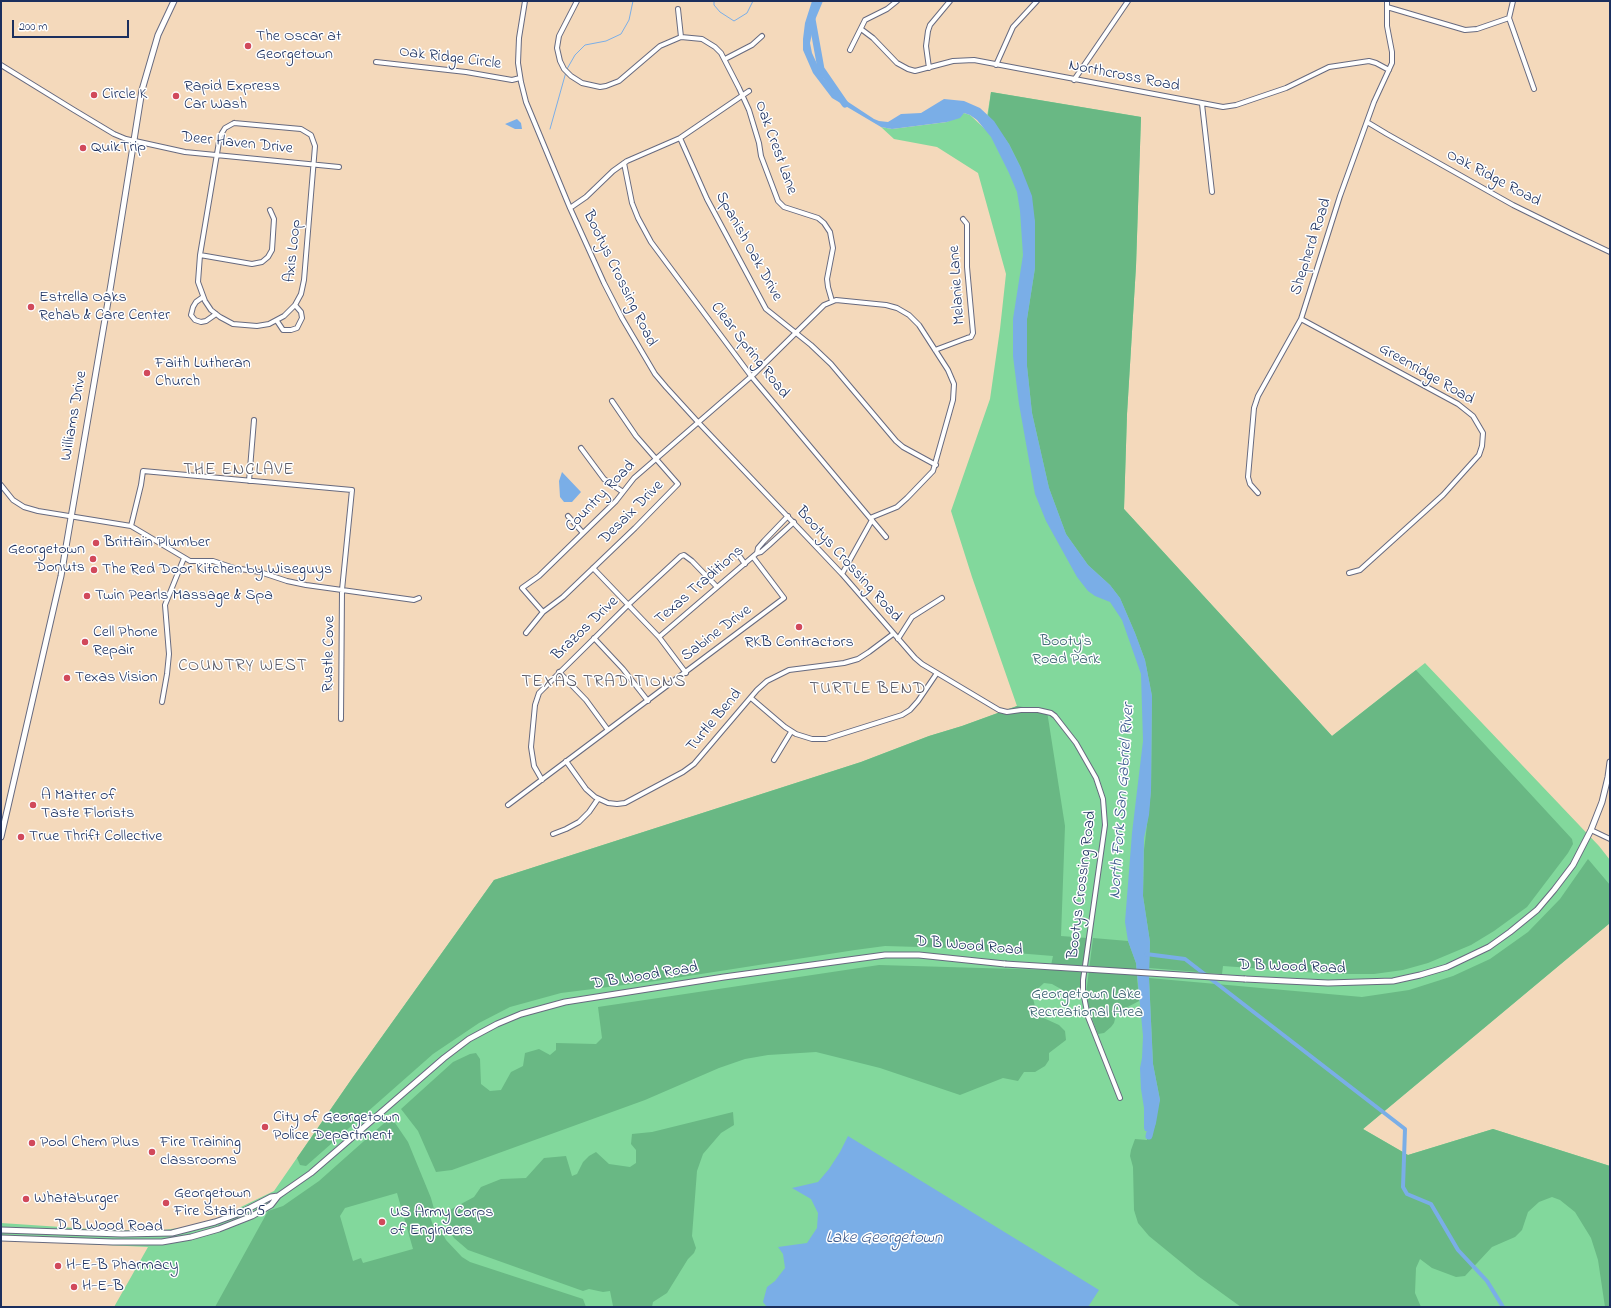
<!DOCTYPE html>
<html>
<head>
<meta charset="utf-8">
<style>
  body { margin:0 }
  #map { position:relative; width:1611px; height:1308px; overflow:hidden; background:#f4d9bb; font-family:"Indie Flower",sans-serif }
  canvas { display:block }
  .frame { position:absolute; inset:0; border:2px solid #1b2f5e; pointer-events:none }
  .scale { position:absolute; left:12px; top:20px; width:117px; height:18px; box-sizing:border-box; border:2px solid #1b2f5e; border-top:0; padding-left:5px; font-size:12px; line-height:14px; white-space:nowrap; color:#1b2f5e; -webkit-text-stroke:3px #fff; paint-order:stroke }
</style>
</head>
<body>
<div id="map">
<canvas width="1611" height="1308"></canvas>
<div class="frame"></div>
<div class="scale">200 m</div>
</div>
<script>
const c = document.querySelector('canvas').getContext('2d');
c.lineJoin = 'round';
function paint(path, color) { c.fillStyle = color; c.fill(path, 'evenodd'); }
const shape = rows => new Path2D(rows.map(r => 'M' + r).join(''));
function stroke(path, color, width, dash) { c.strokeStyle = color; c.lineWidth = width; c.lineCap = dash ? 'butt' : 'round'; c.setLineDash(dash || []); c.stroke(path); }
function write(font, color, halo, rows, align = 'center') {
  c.font = font + ' "Indie Flower",sans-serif'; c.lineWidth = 3; c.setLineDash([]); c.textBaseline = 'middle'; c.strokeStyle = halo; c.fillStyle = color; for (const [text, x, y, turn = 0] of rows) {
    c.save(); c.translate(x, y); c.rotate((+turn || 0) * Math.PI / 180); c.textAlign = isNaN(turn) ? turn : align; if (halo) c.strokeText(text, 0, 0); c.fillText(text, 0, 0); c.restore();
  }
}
paint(shape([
  [991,92,1141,117,1136,266,1127,414,1124,509,1332,736,1425,663,1599,846,1610,860,1610,923,1363,1129,1408,1155,1493,1129,1610,1166,1610,1307,114,1307,148,1247,1,1240,1,1223,106,1230,155,1231,187,1227,216,1219,274,1191,353,1077,494,880,861,762,929,736,962,726,1017,706,972,577,951,511,990,399,1000,329,1006,274,978,173,937,147,894,139,881,127,892,129,947,122,964,113,970,115,985,129]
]), '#82d89c');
paint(shape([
  [991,92,1141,117,1136,266,1127,414,1124,509,1332,736,1416,670,1572,839,1573,844,1568,853,1527,907,1494,931,1471,945,1428,963,1403,970,1374,974,1333,974,1223,966,1222,974,1149,968,1150,942,1143,896,1144,850,1151,791,1152,696,1145,660,1135,633,1120,598,1110,585,1088,565,1066,534,1049,488,1032,413,1027,366,1027,319,1035,268,1035,222,1021,168,1009,144,988,115],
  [1017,706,1047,711,1065,826,1061,936,1087,938,1079,993,1075,997,1052,984,1044,983,1032,994,1037,1015,1059,1025,1065,1031,1066,1040,1049,1053,1049,1060,1045,1066,1035,1072,1024,1072,1018,1081,1003,1078,960,1095,880,1068,816,1052,768,1055,745,1059,719,1068,645,1100,452,1170,436,1172,418,1131,401,1109,453,1062,470,1054,476,1053,480,1059,481,1084,490,1091,501,1090,511,1072,523,1066,525,1053,539,1049,550,1055,556,1050,556,1043,596,1044,602,1038,598,1007,879,965,1050,970,1053,956,954,948,885,946,855,950,656,981,561,993,510,1007,479,1023,433,1054,306,1166,300,1165,297,1158,353,1077,494,880,861,762,929,736,962,726],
  [1588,859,1610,885,1610,923,1363,1129,1408,1155,1493,1129,1610,1166,1610,1307,1605,1307,1598,1260,1591,1238,1575,1212,1560,1200,1552,1197,1539,1202,1528,1212,1522,1230,1515,1237,1492,1247,1465,1276,1456,1277,1432,1268,1420,1259,1416,1268,1415,1293,1421,1307,1241,1307,1198,1276,1149,1236,1138,1223,1134,1210,1133,1167,1130,1156,1131,1150,1135,1139,1147,1140,1147,1132,1149,1132,1160,1100,1153,1064,1149,978,1362,997,1409,990,1453,976,1490,959,1528,932,1560,899],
  [1093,938,1128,941,1136,963,1139,1001,1122,1010,1116,1015,1114,1023,1111,1027,1104,1033,1098,1034,1091,1016,1086,994],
  [733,1112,734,1125,721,1133,703,1154,697,1171,692,1236,696,1248,694,1253,688,1259,667,1293,653,1302,652,1307,613,1306,610,1291,603,1292,589,1289,583,1291,468,1250,454,1238,448,1228,445,1217,448,1211,474,1197,481,1187,501,1179,526,1178,544,1158,566,1156,572,1176,577,1174,583,1162,589,1156,596,1152,609,1164,630,1167,636,1163,636,1150,631,1144,632,1134,652,1132],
  [391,1117,408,1142,431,1198,434,1209,428,1211,433,1225,438,1224,446,1240,462,1257,470,1262,583,1299,586,1307,215,1307,268,1211,283,1206,319,1181],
  [397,1193,413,1249,363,1263,361,1258,353,1261,340,1216,345,1208]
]), '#69b884');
paint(shape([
  [812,1,823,1,815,20,810,43,812,53,824,79,836,94,874,119,879,121,888,122,901,114,921,113,944,99,964,101,980,108,994,121,1009,144,1021,168,1032,196,1035,222,1035,268,1027,319,1027,366,1032,413,1049,488,1066,534,1088,565,1110,585,1120,598,1135,633,1145,660,1152,696,1151,791,1149,815,1144,838,1143,896,1150,942,1149,978,1153,1064,1160,1100,1156,1123,1153,1131,1145,1131,1144,1128,1144,1108,1141,1089,1140,1068,1142,1058,1143,1036,1136,963,1128,941,1125,922,1132,833,1143,741,1141,674,1122,620,1110,602,1095,596,1088,591,1077,577,1046,521,1035,494,1019,404,1013,356,1013,319,1023,255,1020,211,1017,192,1009,173,991,137,977,120,970,115,964,113,960,118,947,122,892,129,881,127,832,98,813,73,803,50,803,39,805,23],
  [517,119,521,123,522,129,515,129,505,124],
  [562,472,581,492,572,502,564,502,560,497,559,481],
  [848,1136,1099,1290,1088,1307,767,1307,763,1302,767,1287,775,1281,785,1268,783,1254,778,1247,807,1243,817,1228,818,1213,811,1199,792,1188,818,1182,829,1169,840,1152]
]), '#7aaee7');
stroke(shape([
  [714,1,714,5,720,12,734,21,747,13,753,1],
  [567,69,575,55,585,45,606,41,621,34,629,20,633,1],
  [550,129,566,72]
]), '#7aaee7', 1);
stroke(shape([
  [1146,954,1185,959,1405,1129,1403,1187,1407,1194,1431,1204,1458,1250,1487,1281,1503,1307]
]), '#7aaee7', 4);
stroke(shape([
  [812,19,821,69,845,104],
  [1149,1136,1152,1124]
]), '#7aaee7', 7);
const minor = shape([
  [525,1,519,38,518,63,521,82,526,102,570,208,604,283,622,318,655,374,666,387,697,421,842,574,915,658,922,664,999,710,1007,712,1021,710,1038,710,1051,713,1055,716,1076,743,1096,778,1103,799,1105,825,1083,980,1083,991,1088,1017,1120,1098],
  [577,1,559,36,557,48,560,61,564,69,571,76,582,83,600,87,606,86,619,81,660,46,681,37,702,39,715,47,721,53,739,88,749,110,759,143,761,156,778,201,784,207,818,218,824,223,830,232,833,248,827,279,828,287,832,301],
  [1513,1,1509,18,1534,89],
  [1387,7,1465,30,1477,29,1509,18],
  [678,9,681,37],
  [861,29,873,38,897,63,908,69,915,71,953,61,974,60,1223,107,1236,105,1286,88,1329,67,1369,61,1376,63,1389,70],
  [850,50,865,20,887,9,897,1],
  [725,59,752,45,762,36],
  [376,62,466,72,512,80,520,78],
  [1,65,74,110,114,134,126,139,185,152,339,167],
  [996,65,1013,27,1037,1],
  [929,68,926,46,928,31,930,25,950,1],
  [1074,80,1128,1],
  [1202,104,1212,192],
  [1367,122,1387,134,1513,205,1572,234,1610,252],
  [234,123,301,129,311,135,315,146,304,280,301,294,295,305,284,316,269,324,257,326,233,324,220,317,211,310,205,301,198,282,200,255,220,136,225,128,234,123],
  [680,138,707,199,766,309,811,345,831,364,896,441,903,447,936,465],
  [624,163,632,203,638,218,651,242,751,376,886,537],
  [570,208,586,197,613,171,627,161,680,138,749,91],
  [200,255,252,264,262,262,268,257,272,250,274,219,270,210],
  [203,297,196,302,193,307,191,315,195,320,201,322,206,321,216,314],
  [1301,319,1458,404,1473,416,1483,433,1482,446,1479,455,1443,495,1360,570,1349,573],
  [277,321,283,330,291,330,297,328,302,318,301,312,295,305],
  [935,350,967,338,971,337,973,333,967,267,967,224,963,219],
  [581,448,604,479,623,492],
  [249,481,254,420],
  [1,485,13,500,24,507,38,511,131,526,190,561,213,561,234,568,260,572,287,581,306,585,414,600,419,598],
  [1258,493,1250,484,1248,477,1254,408,1258,396,1301,319,1340,196,1374,102,1392,63,1392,52,1387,26,1387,1],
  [568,516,583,533],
  [131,526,141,485,143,471,352,490,342,590,341,719],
  [757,553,758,548,764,541,788,516],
  [740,557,745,564],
  [593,568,659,637,686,673],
  [842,574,872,520],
  [543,612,522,588,539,576,616,501,634,478,754,374,824,305,836,300,886,305,897,308,909,315,919,325,948,370,954,384,953,400,933,471,907,498,897,507,870,518],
  [526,633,543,612,563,597,635,528,678,484,636,436,612,401],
  [659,637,757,553,761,552,769,545,794,522],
  [594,638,623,669,648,701],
  [898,639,912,617,942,598],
  [559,672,586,700,608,730],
  [751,698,785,727,796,734,812,739,826,739,902,715,910,710,918,701,937,673],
  [162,702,167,674,169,654,165,605,184,558],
  [774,760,791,732],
  [566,761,586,789,595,797,608,803,617,804,625,803,683,772,694,764,757,690,767,681,789,670,844,663,858,659,869,652,893,634],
  [542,780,534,766,531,747,535,705,539,693,544,688,629,604,681,556,684,555,692,561,717,587],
  [508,805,784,598,753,557],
  [1591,830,1610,839],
  [553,834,566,829,579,822,589,812,598,799]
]);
const major = shape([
  [1,837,61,576,111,284,142,90,158,35,174,1],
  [1245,979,1328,983,1393,981,1420,975,1447,967,1489,947,1510,932,1537,910,1554,890,1573,865,1591,830,1602,802,1608,777,1610,762],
  [1,1230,122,1234,172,1233,215,1222,240,1213,271,1197,278,1196],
  [1,1238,113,1242,162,1242,191,1237,219,1229,252,1216,271,1205,278,1196,311,1173,444,1058,469,1039,497,1024,521,1014,565,1002,724,977,885,955,919,955,1005,964]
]);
stroke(minor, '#676a7f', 6);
stroke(major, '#676a7f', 7);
stroke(minor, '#fff', 4);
stroke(major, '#fff', 5);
const majorBridge = shape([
  [1005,964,1245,979]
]);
stroke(majorBridge, '#676a7f', 7, []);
stroke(majorBridge, '#fff', 5);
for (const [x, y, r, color] of [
  [248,46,4,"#d1495b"],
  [94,95,4,"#d1495b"],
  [176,96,4,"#d1495b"],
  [83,148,4,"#d1495b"],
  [31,307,4,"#d1495b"],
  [147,373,4,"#d1495b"],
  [96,543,4,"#d1495b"],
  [93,559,4,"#d1495b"],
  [94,570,4,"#d1495b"],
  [87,596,4,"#d1495b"],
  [799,627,4,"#d1495b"],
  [85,642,4,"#d1495b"],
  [67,678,4,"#d1495b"],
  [33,805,4,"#d1495b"],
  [21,837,4,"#d1495b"],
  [265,1127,4,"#d1495b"],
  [32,1143,4,"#d1495b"],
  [152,1152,4,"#d1495b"],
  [26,1199,4,"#d1495b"],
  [166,1203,4,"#d1495b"],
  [382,1222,4,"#d1495b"],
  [58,1266,4,"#d1495b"],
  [74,1287,4,"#d1495b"]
]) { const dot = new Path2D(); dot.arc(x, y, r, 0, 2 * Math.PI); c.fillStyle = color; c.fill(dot); stroke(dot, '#fff', 1.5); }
write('16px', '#1b2f5e', '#fff', [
  ["The Oscar at",256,37],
  ["Georgetown",256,55],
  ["Rapid Express",184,87],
  ["Car Wash",184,105],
  ["Circle K",102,95],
  ["QuikTrip",91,148],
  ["Estrella Oaks",39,298],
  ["Rehab & Care Center",39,316],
  ["Faith Lutheran",155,364],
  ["Church",155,382],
  ["Brittain Plumber",104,543],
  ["Georgetown",85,550,"right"],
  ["Donuts",85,568,"right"],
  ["The Red Door Kitchen by Wiseguys",102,570],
  ["Twin Pearls Massage & Spa",95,596],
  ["Cell Phone",93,633],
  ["Repair",93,651],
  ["RKB Contractors",799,643,"center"],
  ["Texas Vision",75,678],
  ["A Matter of",41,796],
  ["Taste Florists",41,814],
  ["True Thrift Collective",29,837],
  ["City of Georgetown",273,1118],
  ["Police Department",273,1136],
  ["Pool Chem Plus",40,1143],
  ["Fire Training",160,1143],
  ["classrooms",160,1161],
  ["Georgetown",174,1194],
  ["Fire Station 5",174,1212],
  ["Whataburger",34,1199],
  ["US Army Corps",390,1213],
  ["of Engineers",390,1231],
  ["H-E-B Pharmacy",66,1266],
  ["H-E-B",82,1287]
], 'left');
write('16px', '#1b2f5e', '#fff', [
  ["Oak Ridge Circle",450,59,7],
  ["Northcross Road",1124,77,11],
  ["Deer Haven Drive",237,144,6],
  ["Oak Crest Lane",775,148,70],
  ["Oak Ridge Road",1493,179,28],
  ["Spanish Oak Drive",748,247,61],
  ["Shepherd Road",1312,247,-72],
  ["Axis Loop",294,251,-84],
  ["Bootys Crossing Road",619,279,64],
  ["Melanie Lane",958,285,-94],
  ["Clear Spring Road",749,351,52],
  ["Greenridge Road",1426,375,30],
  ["Williams Drive",75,416,-80],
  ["Country Road",601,497,-46],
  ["Desaix Drive",632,513,-45],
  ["Bootys Crossing Road",848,565,48],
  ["Texas Traditions",700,586,-41],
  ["Brazos Drive",586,629,-44],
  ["Sabine Drive",717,634,-37],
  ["Rustle Cove",330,654,-89],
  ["Turtle Bend",715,721,-50],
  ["Bootys Crossing Road",1083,885,-83],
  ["D B Wood Road",969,947,5],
  ["D B Wood Road",1292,968,2],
  ["D B Wood Road",645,977,-9],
  ["D B Wood Road",109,1227,1]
]);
write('16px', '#3a6271', '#fff', [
  ["Booty's",1066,642],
  ["Road Park",1066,660],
  ["Georgetown Lake",1086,995],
  ["Recreational Area",1086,1013]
]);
c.letterSpacing = '1px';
write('17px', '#585966', '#fff', [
  ["THE ENCLAVE",239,471],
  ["COUNTRY WEST",243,667],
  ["TEXAS TRADITIONS",604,683],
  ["TURTLE BEND",868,690]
]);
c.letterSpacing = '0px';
write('italic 17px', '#3c5b8e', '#fff', [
  ["North Fork San Gabriel River",1123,801,-86],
  ["Lake Georgetown",884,1239]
]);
</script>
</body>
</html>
